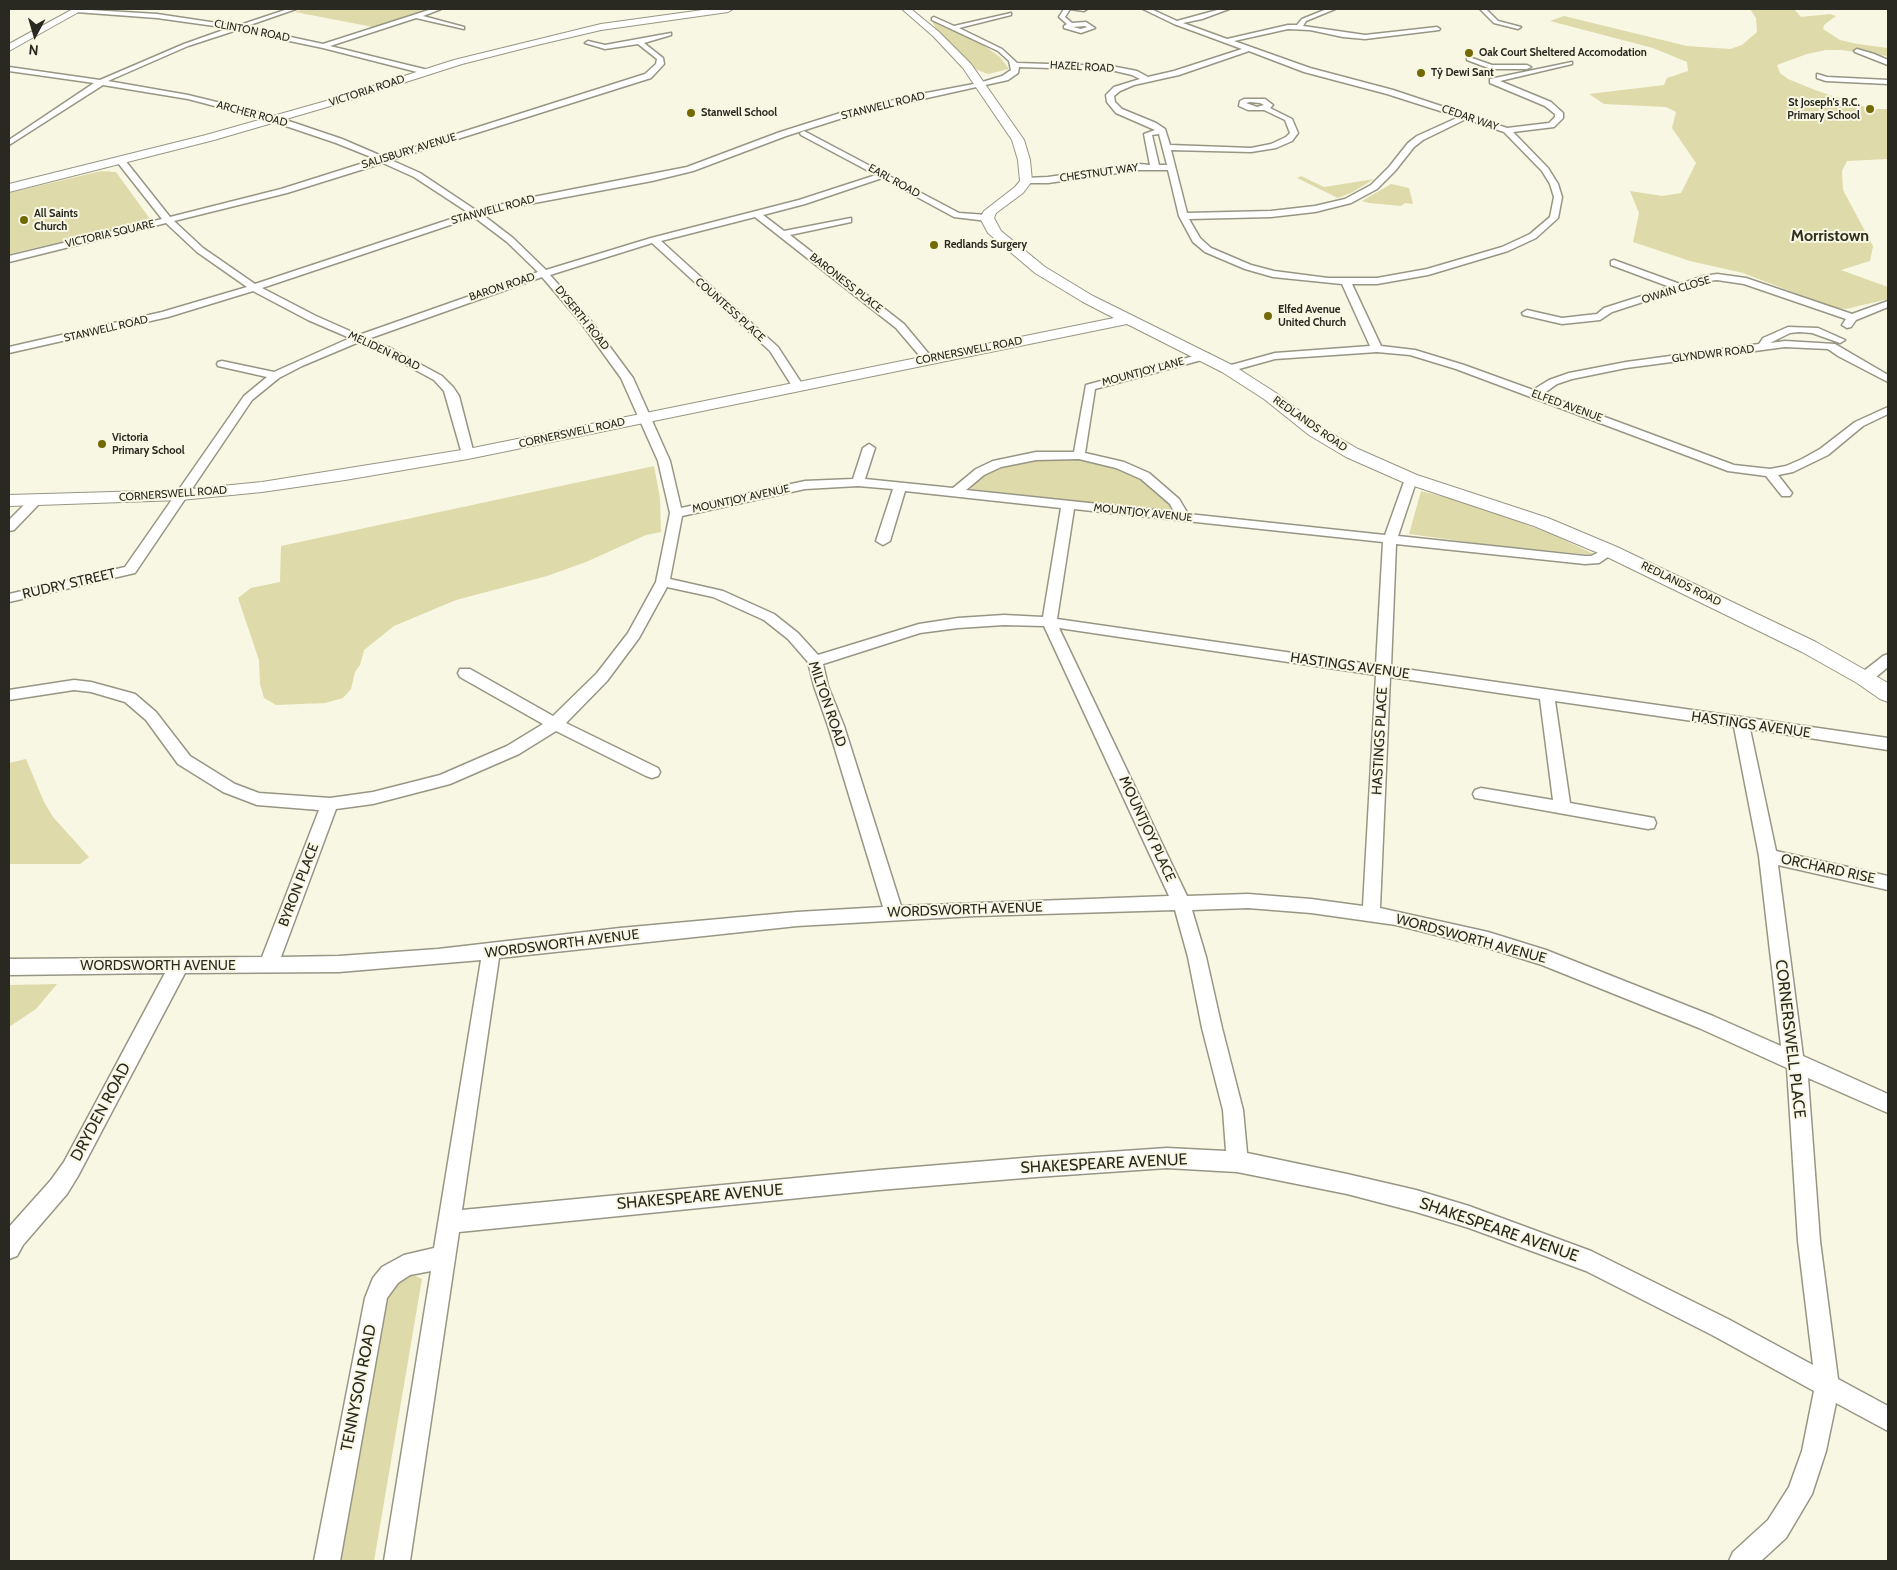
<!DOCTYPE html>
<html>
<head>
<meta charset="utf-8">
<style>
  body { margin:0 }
  #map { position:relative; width:1897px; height:1570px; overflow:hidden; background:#f8f7e3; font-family:Cabin,sans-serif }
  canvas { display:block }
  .frame { position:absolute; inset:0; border:10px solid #292921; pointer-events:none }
  .north { position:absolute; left:10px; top:10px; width:50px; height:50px; -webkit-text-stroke:4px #f8f7e3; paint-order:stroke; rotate:186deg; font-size:14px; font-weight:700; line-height:20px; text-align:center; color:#292921 }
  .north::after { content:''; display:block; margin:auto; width:18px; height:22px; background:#292921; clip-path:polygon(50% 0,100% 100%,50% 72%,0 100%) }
</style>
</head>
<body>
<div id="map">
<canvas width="1897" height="1570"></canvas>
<div class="frame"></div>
<div class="north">N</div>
</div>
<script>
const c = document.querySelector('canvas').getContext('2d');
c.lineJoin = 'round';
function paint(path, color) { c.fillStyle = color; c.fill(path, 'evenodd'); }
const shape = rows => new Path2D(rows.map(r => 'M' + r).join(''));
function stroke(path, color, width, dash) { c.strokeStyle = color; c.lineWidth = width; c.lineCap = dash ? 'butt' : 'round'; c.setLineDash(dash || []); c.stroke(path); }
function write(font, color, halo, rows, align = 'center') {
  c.font = font + ' Cabin,sans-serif'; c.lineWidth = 4; c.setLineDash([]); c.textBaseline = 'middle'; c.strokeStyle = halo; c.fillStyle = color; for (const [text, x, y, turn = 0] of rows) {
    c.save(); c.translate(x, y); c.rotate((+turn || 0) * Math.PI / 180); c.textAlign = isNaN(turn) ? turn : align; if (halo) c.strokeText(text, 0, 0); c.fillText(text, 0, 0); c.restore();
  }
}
paint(shape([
  [304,9,431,9,373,27,295,12],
  [1750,9,1794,9,1801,17,1830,14,1836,16,1824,25,1823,29,1840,40,1857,44,1888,48,1888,56,1841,50,1826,50,1807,54,1777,65,1780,73,1788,79,1815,90,1871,109,1888,109,1888,159,1847,161,1842,171,1843,190,1873,246,1870,261,1841,270,1888,287,1888,299,1846,309,1834,308,1743,273,1690,261,1633,242,1639,213,1630,191,1662,196,1681,193,1696,163,1672,128,1676,112,1666,107,1604,104,1589,94,1664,85,1667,78,1688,71,1687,62,1653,48,1550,21,1564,16,1687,46,1730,49,1742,45,1757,32,1756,18],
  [932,21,980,43,1000,57,1009,69,988,74,975,69,936,29],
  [101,171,116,172,150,219,141,223,9,254,9,193],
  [1301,176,1324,187,1374,179,1353,192,1338,198,1297,178],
  [1391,184,1409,188,1413,204,1405,203,1401,206,1369,203,1362,201],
  [1066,458,1112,465,1143,479,1170,504,1170,512,971,489,972,485,977,481,991,471,1001,468,1033,459],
  [654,466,660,498,661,532,646,535,586,562,547,576,456,600,394,626,364,650,360,665,355,672,351,689,343,698,325,703,276,705,264,698,260,684,259,660,238,598,251,588,280,582,281,546],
  [1421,491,1472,504,1551,534,1596,555,1497,546,1409,534],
  [26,759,44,802,53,817,89,857,80,864,9,864,9,763],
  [57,984,36,1009,9,1027,9,985],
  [407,1276,416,1276,422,1279,374,1561,337,1561,387,1297,398,1280]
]), '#dedaa9');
const street = shape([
  [74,9,157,14,237,26,288,9,296,9,244,27,323,44,432,9,441,9,423,16,464,27,464,29,416,18,330,46,428,70,428,74,425,74,323,48,237,30,188,46,108,81,188,95,274,116,342,139,384,157,645,74,656,64,657,59,638,44,605,49,585,43,588,41,605,45,671,33,671,35,644,43,663,58,664,64,651,78,391,160,420,173,477,211,518,200,687,167,780,132,850,110,921,94,979,83,1002,76,1011,70,1009,61,998,51,932,20,932,18,934,17,954,26,1011,13,1011,15,959,28,1002,49,1017,63,1111,66,1137,71,1148,77,1174,71,1242,49,1174,24,1143,9,1151,9,1177,21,1221,9,1229,9,1202,19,1183,23,1227,39,1288,25,1297,25,1302,19,1327,9,1335,9,1306,21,1303,26,1365,35,1437,27,1440,29,1439,30,1365,39,1343,37,1310,30,1288,29,1234,41,1310,68,1393,90,1507,128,1549,123,1555,117,1555,114,1545,106,1490,83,1490,79,1572,62,1572,64,1500,81,1551,102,1563,113,1563,118,1554,127,1513,132,1548,168,1558,184,1562,197,1558,218,1536,238,1508,251,1428,275,1377,284,1352,284,1381,346,1415,350,1464,365,1533,390,1549,380,1569,373,1626,362,1759,344,1763,338,1788,327,1818,328,1845,340,1840,343,1812,333,1799,332,1790,333,1770,343,1785,341,1835,344,1888,375,1888,382,1838,356,1828,349,1785,347,1626,368,1572,379,1557,384,1543,394,1734,465,1770,469,1786,466,1802,459,1820,449,1855,422,1888,407,1888,414,1863,426,1828,455,1793,472,1778,475,1792,493,1790,496,1782,496,1766,476,1728,471,1456,369,1410,355,1377,352,1275,359,1228,372,1224,371,1223,369,1224,367,1275,353,1370,346,1342,284,1273,277,1245,269,1205,252,1193,242,1179,216,1168,170,1139,170,1048,183,1023,183,1023,179,1026,178,1048,177,1139,164,1150,165,1144,134,1155,130,1116,113,1107,102,1106,95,1114,87,1140,79,1132,75,1111,70,1019,67,1018,73,1008,80,855,114,786,136,693,171,652,181,518,206,483,215,513,238,546,270,651,238,799,200,876,175,801,135,800,133,804,131,959,213,987,215,991,218,987,221,954,217,882,178,805,204,763,215,784,231,851,218,851,222,790,235,904,324,933,359,928,362,924,361,896,328,755,217,661,241,778,347,804,387,798,390,794,389,770,351,652,243,550,275,590,320,633,378,670,461,681,508,805,481,853,479,863,448,869,444,875,448,865,479,953,488,976,469,993,461,1036,452,1074,452,1086,385,1205,353,1209,354,1210,356,1209,358,1095,389,1085,453,1124,462,1149,473,1179,499,1188,514,1385,535,1405,479,1411,475,1417,479,1398,536,1585,556,1591,556,1610,547,1617,551,1599,563,1585,564,1396,544,1391,667,1888,738,1888,750,1750,729,1776,851,1888,876,1888,890,1778,865,1803,1056,1888,1094,1888,1113,1808,1078,1820,1241,1838,1379,1888,1406,1888,1431,1836,1403,1826,1451,1812,1494,1786,1538,1761,1561,1729,1561,1733,1552,1768,1520,1789,1487,1802,1451,1814,1391,1712,1335,1586,1271,1469,1228,1416,1212,1347,1194,1237,1172,1167,1168,1036,1177,879,1190,459,1232,410,1561,384,1561,431,1271,410,1275,398,1283,387,1298,340,1561,314,1561,365,1298,373,1278,382,1267,404,1255,434,1248,481,960,339,972,185,973,78,1176,67,1194,23,1245,17,1256,9,1259,9,1227,51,1180,64,1162,165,973,9,975,9,959,262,957,319,810,257,805,223,792,178,764,146,720,125,702,91,692,74,690,9,700,9,690,74,680,91,682,135,694,156,712,190,756,235,784,259,793,330,798,373,792,440,775,507,746,543,724,460,677,458,673,460,669,470,669,553,716,597,673,628,633,656,582,670,513,658,461,621,378,582,324,542,277,368,339,392,349,442,376,453,387,459,396,474,454,472,457,464,457,462,454,444,391,434,380,384,353,359,342,302,366,279,378,252,400,135,573,9,602,9,594,125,567,244,396,267,377,218,366,217,364,218,362,222,361,274,372,350,338,308,320,253,291,168,317,9,353,9,347,162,312,247,287,197,252,166,223,9,262,9,256,162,219,118,163,118,159,124,159,170,217,281,189,376,159,336,143,268,120,188,99,103,85,9,145,9,140,94,83,9,71,9,67,100,80,184,44,229,28,157,18,76,12,74,9],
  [1249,51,1304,72,1387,94,1459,117,1417,136,1408,143,1389,167,1371,185,1345,199,1315,206,1271,211,1187,213,1171,150,1251,152,1276,148,1292,141,1298,133,1292,119,1270,108,1273,105,1265,99,1244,99,1240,101,1239,106,1248,110,1264,110,1285,120,1290,133,1286,137,1271,144,1251,148,1170,145,1165,129,1156,123,1122,109,1115,102,1114,96,1120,91,1134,85,1179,75,1249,51],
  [1250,102,1260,103,1264,105,1257,107,1246,103,1250,102],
  [1466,119,1504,132,1542,171,1550,184,1554,197,1550,217,1530,234,1502,247,1427,269,1377,278,1328,278,1274,271,1251,265,1211,248,1200,238,1189,219,1271,217,1315,212,1351,203,1377,189,1395,171,1414,147,1423,140,1466,119],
  [1159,134,1167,165,1159,165,1152,135,1159,134],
  [383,163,414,177,469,213,255,284,203,248,174,221,287,193,383,163],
  [474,217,507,242,538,272,359,335,316,316,262,288,474,217],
  [1079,459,1116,468,1141,479,1170,504,1174,512,966,490,984,475,1001,467,1036,460,1079,459],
  [858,486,893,489,876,541,883,545,890,541,905,491,1061,508,1043,617,1004,615,958,618,919,624,818,655,798,633,774,614,723,591,670,579,682,516,805,489,858,486],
  [1074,509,1383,542,1376,665,1057,619,1074,509],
  [667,587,713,597,764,620,788,639,808,662,814,686,828,726,883,907,797,912,620,928,438,949,339,956,281,957,336,809,373,804,450,784,519,754,556,731,646,776,652,778,658,776,660,772,658,768,566,723,607,681,639,638,667,587],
  [1004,625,1044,626,1169,896,901,906,844,726,828,686,823,664,920,633,958,628,1004,625],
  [1059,628,1376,675,1363,906,1311,899,1248,894,1187,896,1059,628],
  [1390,677,1540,699,1553,800,1481,788,1475,790,1473,794,1475,798,1648,829,1654,828,1656,823,1654,818,1570,803,1555,701,1734,727,1759,856,1781,1046,1713,1016,1546,950,1488,932,1380,908,1390,677],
  [1248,908,1311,913,1396,925,1488,948,1542,965,1699,1028,1787,1068,1798,1241,1813,1365,1728,1319,1591,1251,1469,1206,1416,1190,1347,1174,1247,1153,1243,1110,1222,1028,1206,957,1192,910,1248,908],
  [1175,910,1188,957,1202,1028,1223,1110,1226,1151,1167,1148,1036,1157,879,1170,462,1210,499,958,797,926,975,916,1175,910],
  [1064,9,1087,9,1084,11,1070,9,1065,17,1072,23,1086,22,1095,28,1081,33,1064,28,1064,26,1067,24,1059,17,1064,9],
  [1085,26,1087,27,1081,29,1073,27,1085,26],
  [1480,9,1486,9,1498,21,1521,27,1518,29,1494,23,1480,9],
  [1857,49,1874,54,1888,60,1888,65,1855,52,1854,51,1857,49],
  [1469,57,1492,65,1527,65,1531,67,1527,69,1491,69,1467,60,1467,58,1469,57],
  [1817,74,1827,77,1888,80,1888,84,1826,81,1817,78,1817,74],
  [1614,260,1680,284,1704,276,1717,274,1746,278,1852,314,1888,301,1888,307,1856,320,1851,327,1847,328,1842,325,1846,319,1744,284,1717,280,1708,281,1688,287,1686,290,1680,290,1612,312,1600,320,1562,324,1523,315,1522,313,1527,310,1562,318,1597,314,1604,308,1670,287,1611,265,1611,261,1614,260],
  [36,496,40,497,42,500,40,503,14,530,9,531,9,520,32,497,36,496],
  [1888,654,1888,667,1870,682,1860,682,1858,678,1860,674,1883,656,1888,654]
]);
const secondary = shape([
  [73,9,84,9,9,51,9,44,73,9],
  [710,9,733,9,728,12,601,30,537,45,462,64,334,105,214,140,9,192,9,184,206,135,326,101,454,60,601,24,710,9],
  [902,9,911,9,939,32,971,64,1024,140,1030,160,1032,181,1023,193,996,213,994,218,1001,231,1045,267,1093,296,1234,366,1276,393,1321,427,1358,449,1417,475,1548,518,1617,547,1816,642,1888,683,1888,702,1880,699,1857,683,1802,652,1603,555,1534,526,1405,483,1346,457,1309,435,1264,399,1222,372,1127,324,468,459,345,480,262,492,181,500,9,506,9,495,181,490,262,482,468,449,1114,318,1083,302,1035,273,988,233,980,218,984,211,1015,187,1020,181,1018,160,1012,140,963,68,933,36,902,9]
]);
stroke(street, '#979684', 3);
stroke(secondary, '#979684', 2);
paint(street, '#fff');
paint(secondary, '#fff');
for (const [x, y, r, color] of [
  [1469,53,5,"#726a03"],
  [1421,73,5,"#726a03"],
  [1870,109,5,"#726a03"],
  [691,113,5,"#726a03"],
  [24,220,5,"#726a03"],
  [934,245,5,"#726a03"],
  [1268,316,5,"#726a03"],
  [102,444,5,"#726a03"]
]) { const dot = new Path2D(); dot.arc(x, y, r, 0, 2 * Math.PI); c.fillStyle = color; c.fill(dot); stroke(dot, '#f8f7e3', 2); }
write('11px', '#292921', '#f8f7e3', [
  ["CLINTON ROAD",252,31,11],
  ["HAZEL ROAD",1082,67,3],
  ["VICTORIA ROAD",367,91,-18],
  ["STANWELL ROAD",883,106,-14],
  ["ARCHER ROAD",252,114,15],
  ["CEDAR WAY",1470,118,19],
  ["SALISBURY AVENUE",409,151,-17],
  ["CHESTNUT WAY",1099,173,-8],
  ["EARL ROAD",894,181,29],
  ["STANWELL ROAD",493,210,-15],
  ["VICTORIA SQUARE",110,234,-13],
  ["BARONESS PLACE",846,283,38],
  ["BARON ROAD",502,287,-18],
  ["OWAIN CLOSE",1676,290,-17],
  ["COUNTESS PLACE",730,310,42],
  ["DYSERTH ROAD",582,318,51],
  ["STANWELL ROAD",106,329,-13],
  ["MELIDEN ROAD",384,351,25],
  ["CORNERSWELL ROAD",969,351,-11],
  ["GLYNDWR ROAD",1713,354,-7],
  ["MOUNTJOY LANE",1143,372,-15],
  ["ELFED AVENUE",1567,406,20],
  ["REDLANDS ROAD",1310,424,35],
  ["CORNERSWELL ROAD",572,433,-12],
  ["CORNERSWELL ROAD",173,494,-4],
  ["MOUNTJOY AVENUE",741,499,-12],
  ["MOUNTJOY AVENUE",1143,513,6],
  ["REDLANDS ROAD",1681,584,26]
]);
write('bold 11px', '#292921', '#f8f7e3', [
  ["Oak Court Sheltered Accomodation",1479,53],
  ["Tŷ Dewi Sant",1431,73],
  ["St Joseph's R.C.",1860,103,"right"],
  ["Primary School",1860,116,"right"],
  ["Stanwell School",701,113],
  ["All Saints",34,214],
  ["Church",34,227],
  ["Redlands Surgery",944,245],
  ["Elfed Avenue",1278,310],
  ["United Church",1278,323],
  ["Victoria",112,438],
  ["Primary School",112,451]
], 'left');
write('14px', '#292921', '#f8f7e3', [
  ["RUDRY STREET",69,584,-13],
  ["HASTINGS AVENUE",1350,666,8],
  ["MILTON ROAD",827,704,71],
  ["HASTINGS AVENUE",1751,725,8],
  ["HASTINGS PLACE",1380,741,-87],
  ["MOUNTJOY PLACE",1147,829,65],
  ["ORCHARD RISE",1828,869,12],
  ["BYRON PLACE",299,885,-69],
  ["WORDSWORTH AVENUE",965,910,-2],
  ["WORDSWORTH AVENUE",1471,939,15],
  ["WORDSWORTH AVENUE",562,944,-7],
  ["WORDSWORTH AVENUE",158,966]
]);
write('bold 16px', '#302f20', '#f8f7e3', [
  ["Morristown",1830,236]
]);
write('16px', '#292921', '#f8f7e3', [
  ["CORNERSWELL PLACE",1790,1039,83],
  ["DRYDEN ROAD",101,1112,-62],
  ["SHAKESPEARE AVENUE",1104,1164,-3],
  ["SHAKESPEARE AVENUE",700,1197,-5],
  ["SHAKESPEARE AVENUE",1499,1230,19],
  ["TENNYSON ROAD",359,1388,-79]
]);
</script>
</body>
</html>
